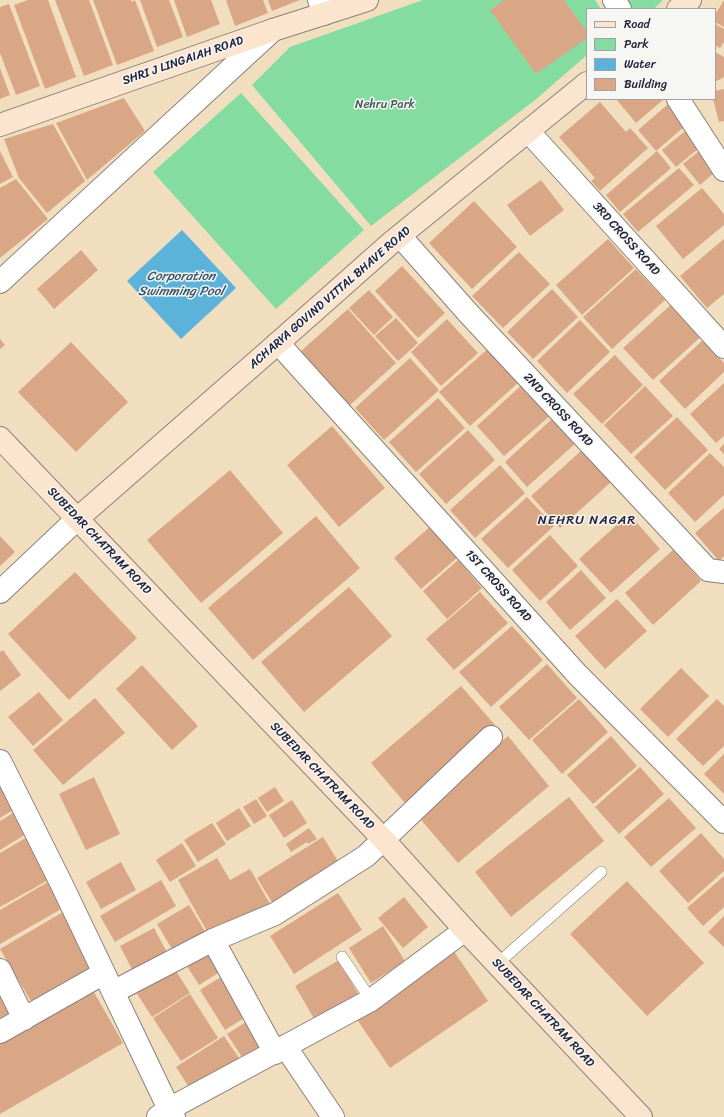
<!DOCTYPE html>
<html>
<head>
<meta charset="utf-8">
<style>
  body { margin:0 }
  #map { position:relative; width:724px; height:1117px; overflow:hidden; background:#f1debf; font-family:Sriracha,sans-serif }
  canvas { display:block }
  .legend { position:absolute; left:586px; top:8px; width:130px; height:92px; box-sizing:border-box; background:#f6f6f2; border:1px solid #a1a1a9; margin:0; padding:5px 7px; list-style:none; font-size:12px; color:#22223b }
  .legend li { display:flex; align-items:center; gap:8px; height:20px }
  .legend b { width:20px; border:1px solid #a1a1a9 }
</style>
</head>
<body>
<div id="map">
<canvas width="724" height="1117"></canvas>
<ul class="legend">
<li><b style="height:5px;background:#fce5cf"></b>Road</li>
<li><b style="height:11px;background:#85dca0"></b>Park</li>
<li><b style="height:11px;background:#5cb3d9"></b>Water</li>
<li><b style="height:11px;background:#d9a786"></b>Building</li>
</ul>
</div>
<script>
const c = document.querySelector('canvas').getContext('2d');
c.lineJoin = 'round';
function paint(path, color) { c.fillStyle = color; c.fill(path, 'evenodd'); }
const shape = rows => new Path2D(rows.map(r => 'M' + r).join(''));
function stroke(path, color, width, dash) { c.strokeStyle = color; c.lineWidth = width; c.lineCap = dash ? 'butt' : 'round'; c.setLineDash(dash || []); c.stroke(path); }
function write(font, color, halo, rows, align = 'center') {
  c.font = font + ' Sriracha,sans-serif'; c.lineWidth = 3; c.setLineDash([]); c.textBaseline = 'middle'; c.strokeStyle = halo; c.fillStyle = color; for (const [text, x, y, turn = 0] of rows) {
    c.save(); c.translate(x, y); c.rotate((+turn || 0) * Math.PI / 180); c.textAlign = isNaN(turn) ? turn : align; if (halo) c.strokeText(text, 0, 0); c.fillText(text, 0, 0); c.restore();
  }
}
paint(shape([
  [423,0,595,0,601,9,587,9,587,55,535,100,371,226,252,85,290,47],
  [623,0,663,0,654,9,629,9],
  [241,93,364,230,276,309,153,172]
]), '#85dca0');
paint(shape([
  [182,230,236,288,181,339,127,281]
]), '#5cb3d9');
paint(shape([
  [28,0,48,0,76,77,45,89,14,5],
  [55,0,89,0,113,65,84,76],
  [93,0,131,0,132,2,135,0,154,51,117,65],
  [140,0,169,0,183,37,157,47],
  [174,0,211,0,220,24,187,37],
  [226,0,263,0,268,13,235,26],
  [268,0,300,0,272,11],
  [504,0,564,0,587,32,587,38,536,74,490,10],
  [724,0,724,27,715,22,715,15],
  [9,4,40,86,16,95,0,53,0,7],
  [715,24,724,29,724,42,720,48,715,45],
  [715,52,724,57,724,77,715,82],
  [0,68,10,95,0,99],
  [724,89,724,121,719,122,713,99,715,99,715,91],
  [124,98,145,131,87,180,56,123],
  [616,99,664,99,636,123],
  [674,99,691,121,656,151,638,130],
  [600,102,626,132,630,128,648,148,600,191,591,181,595,178,559,137],
  [53,124,85,181,47,213,19,178,4,139],
  [690,127,704,144,676,167,662,150],
  [704,147,721,167,700,185,683,164],
  [0,151,13,177,0,184],
  [657,151,671,168,620,212,606,195],
  [679,168,694,185,638,232,623,214],
  [16,179,48,219,0,258,0,188],
  [541,180,564,210,530,236,507,205],
  [702,188,724,214,724,225,683,259,656,226],
  [474,201,517,247,472,289,429,243],
  [608,239,634,268,582,315,556,285],
  [724,239,724,294,707,308,680,276],
  [81,250,98,270,54,309,37,289],
  [519,252,550,284,503,328,472,296],
  [402,266,445,313,418,338,375,291],
  [636,269,665,300,612,349,583,317],
  [552,289,578,317,533,359,507,332],
  [369,290,393,317,374,335,349,308],
  [674,302,704,334,653,380,623,348],
  [348,309,396,363,349,406,300,352],
  [396,318,418,343,398,361,375,336],
  [447,319,478,353,441,386,411,352],
  [580,320,610,352,567,393,537,361],
  [0,339,5,345,0,349],
  [703,340,724,363,724,372,685,409,659,381],
  [71,342,128,402,76,452,18,392],
  [490,347,520,381,470,426,439,392],
  [615,355,643,385,602,424,573,394],
  [410,358,439,390,384,440,355,408],
  [525,382,553,413,504,456,477,426],
  [724,383,724,436,716,443,690,414],
  [645,386,673,416,631,454,604,425],
  [438,398,465,428,416,472,389,442],
  [677,417,708,450,665,490,634,457],
  [553,418,576,443,527,487,505,462],
  [332,426,385,488,339,527,287,465],
  [468,430,495,460,446,504,419,474],
  [724,444,724,454,719,449],
  [582,450,611,482,560,528,531,496],
  [710,453,724,467,724,495,695,522,668,493],
  [500,465,525,493,475,538,450,510],
  [230,470,283,533,201,603,147,540],
  [527,497,554,526,508,568,481,539],
  [724,508,724,556,719,561,695,533],
  [629,514,660,549,611,593,579,559],
  [316,516,360,568,253,660,208,608],
  [431,526,458,557,421,589,394,558],
  [550,535,578,566,540,601,512,570],
  [0,536,15,552,0,566],
  [673,550,701,581,653,625,625,593],
  [458,560,482,588,447,619,423,591],
  [581,570,606,598,570,630,546,602],
  [75,572,137,638,69,700,8,634],
  [349,587,392,636,304,712,261,662],
  [480,592,508,623,454,670,426,639],
  [617,599,647,631,605,669,575,636],
  [512,626,543,660,491,707,459,672],
  [3,650,21,675,0,691,0,652],
  [547,664,577,698,529,740,499,707],
  [142,665,198,726,172,750,116,689],
  [681,668,709,696,668,737,640,709],
  [461,686,495,725,405,803,371,763],
  [39,692,63,720,33,746,8,717],
  [95,698,125,733,63,785,33,750],
  [579,699,608,732,562,774,532,740],
  [717,699,724,706,724,746,703,766,676,739],
  [508,736,549,786,458,863,416,814],
  [611,736,637,766,593,804,567,775],
  [724,754,724,794,704,774],
  [640,767,664,794,619,834,595,807],
  [94,777,120,834,86,850,59,794],
  [0,778,18,807,0,818],
  [275,787,284,801,267,812,258,798],
  [569,797,604,841,511,917,475,872],
  [669,798,696,828,651,867,624,837],
  [256,799,267,816,254,824,243,807],
  [292,800,307,823,284,838,269,815],
  [239,808,251,826,227,841,216,823],
  [18,810,31,831,0,850,0,821],
  [212,823,226,844,198,862,184,840],
  [309,828,317,839,308,844,307,842,291,852,286,844],
  [701,833,724,859,724,871,688,903,659,871],
  [29,836,52,878,0,907,0,853],
  [323,837,341,866,275,907,257,878],
  [182,843,196,866,170,882,156,860],
  [217,858,230,880,250,869,270,904,211,938,178,880],
  [121,862,136,890,101,909,86,882],
  [724,876,724,907,703,926,687,908],
  [161,880,176,906,115,942,100,916],
  [627,881,704,963,647,1016,570,934],
  [48,882,63,908,0,944,0,910],
  [338,893,362,930,294,974,270,936],
  [404,897,428,927,403,948,378,918],
  [189,905,207,935,175,954,157,924],
  [63,912,95,965,32,1003,0,949],
  [724,916,724,947,708,932],
  [383,926,405,961,371,983,349,948],
  [154,928,170,958,136,977,120,946],
  [208,948,223,970,199,985,185,963],
  [453,950,488,1001,390,1068,356,1018],
  [339,960,360,997,316,1022,295,986],
  [174,968,190,993,152,1017,136,992],
  [224,975,249,1015,225,1030,200,990],
  [0,983,16,1011,0,1020],
  [91,987,123,1043,0,1114,0,1039],
  [190,994,218,1038,181,1061,153,1018],
  [249,1020,269,1051,247,1065,227,1034],
  [224,1036,241,1061,192,1092,176,1067]
]), '#d9a786');
const service = shape([
  [342,957,371,1000],
  [497,964,601,872]
]);
const minor = shape([
  [319,0,324,14],
  [614,0,620,9],
  [678,99,724,170],
  [528,131,724,347],
  [400,236,469,314,708,570,724,572],
  [0,282,273,30],
  [278,343,577,674,724,822],
  [0,592,77,519],
  [0,761,61,883,169,1109,174,1117],
  [213,940,275,1053],
  [0,970,24,1019],
  [113,992,213,940,275,914,366,856,491,737],
  [0,1032,104,973],
  [285,1046,333,1117],
  [158,1117,169,1109,371,1000,465,930]
]);
const secondary = shape([
  [678,9,690,0],
  [0,125,273,30,367,0],
  [0,438,383,839,465,930,641,1117],
  [77,519,278,343,392,242,587,83]
]);
stroke(service, '#8a807d', 12);
stroke(minor, '#8a807d', 24);
stroke(secondary, '#8a807d', 24);
stroke(service, '#fff', 11);
stroke(minor, '#fff', 22);
stroke(secondary, '#fce5cf', 22);
write('12px', '#22223b', '#f6f6f2', [
  ["SHRI J LINGAIAH ROAD",183,61,-19],
  ["3RD CROSS ROAD",626,239,48],
  ["ACHARYA GOVIND VITTAL BHAVE ROAD",330,298,-41],
  ["2ND CROSS ROAD",558,410,47],
  ["SUBEDAR CHATRAM ROAD",99,541,46],
  ["1ST CROSS ROAD",498,586,48],
  ["SUBEDAR CHATRAM ROAD",322,776,46],
  ["SUBEDAR CHATRAM ROAD",543,1013,47]
]);
write('12px', '#405a59', '#f6f6f2', [
  ["Nehru Park",385,105]
]);
write('italic 13px', '#365572', '#f6f6f2', [
  ["Corporation",181,277],
  ["Swimming Pool",181,292]
]);
c.letterSpacing = '1px';
write('13px', '#22223b', '#f6f6f2', [
  ["NEHRU NAGAR",587,521]
]);
c.letterSpacing = '0px';
</script>
</body>
</html>
